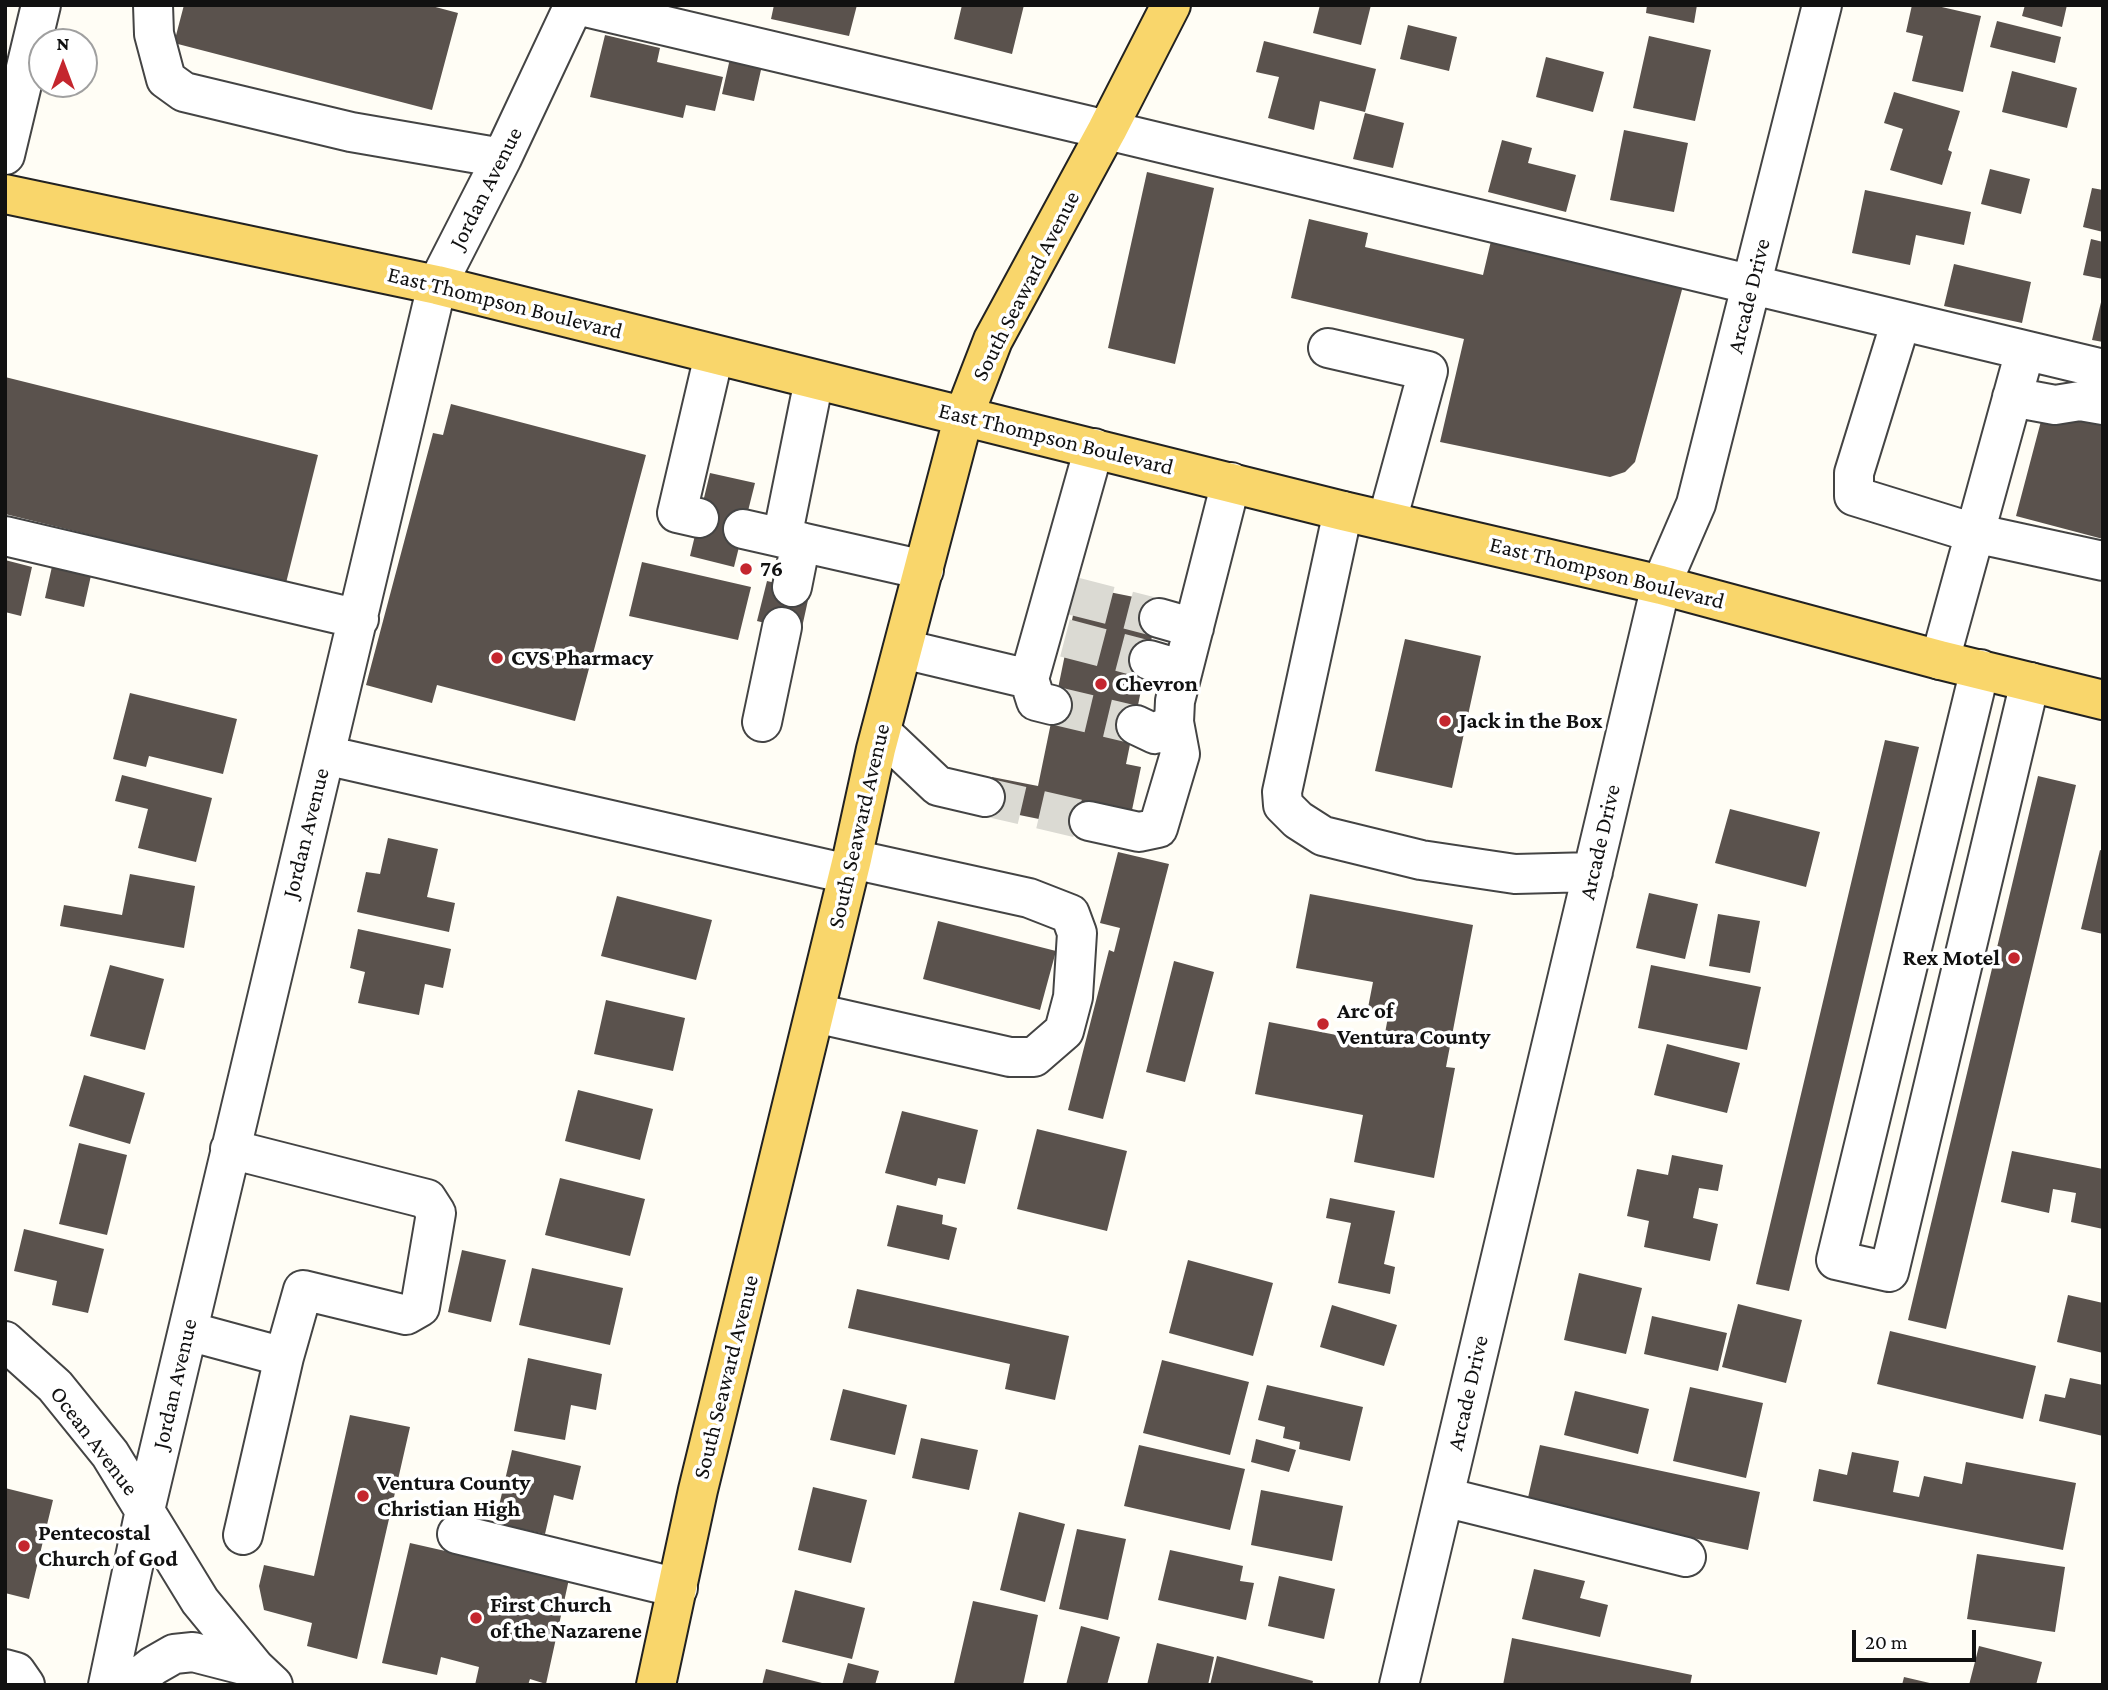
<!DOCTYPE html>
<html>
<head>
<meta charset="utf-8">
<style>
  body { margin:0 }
  #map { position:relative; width:2108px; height:1690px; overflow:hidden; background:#fffdf5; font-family:"Crimson Pro",serif }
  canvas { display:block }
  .frame { position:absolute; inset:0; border:7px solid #111; pointer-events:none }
  .north { position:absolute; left:28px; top:28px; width:70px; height:70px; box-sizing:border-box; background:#fff; border:2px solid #a0a0a0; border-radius:50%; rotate:0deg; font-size:19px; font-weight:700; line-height:28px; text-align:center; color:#111 }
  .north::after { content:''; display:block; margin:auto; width:24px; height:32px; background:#c4262e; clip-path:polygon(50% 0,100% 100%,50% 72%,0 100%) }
  .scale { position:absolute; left:1852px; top:1630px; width:124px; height:32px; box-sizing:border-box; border:4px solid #111; border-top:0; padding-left:9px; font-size:21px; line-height:24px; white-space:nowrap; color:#111; -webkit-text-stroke:5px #fff; paint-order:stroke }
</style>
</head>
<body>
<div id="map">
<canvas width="2108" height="1690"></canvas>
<div class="frame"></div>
<div class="north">N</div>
<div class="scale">20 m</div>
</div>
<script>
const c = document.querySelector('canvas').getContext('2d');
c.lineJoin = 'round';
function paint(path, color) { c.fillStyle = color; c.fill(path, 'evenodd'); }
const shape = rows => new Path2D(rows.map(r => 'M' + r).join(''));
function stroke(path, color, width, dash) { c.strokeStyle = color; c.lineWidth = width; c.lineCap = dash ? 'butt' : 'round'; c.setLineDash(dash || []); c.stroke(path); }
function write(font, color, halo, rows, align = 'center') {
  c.font = font + ' "Crimson Pro",serif'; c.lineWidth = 7; c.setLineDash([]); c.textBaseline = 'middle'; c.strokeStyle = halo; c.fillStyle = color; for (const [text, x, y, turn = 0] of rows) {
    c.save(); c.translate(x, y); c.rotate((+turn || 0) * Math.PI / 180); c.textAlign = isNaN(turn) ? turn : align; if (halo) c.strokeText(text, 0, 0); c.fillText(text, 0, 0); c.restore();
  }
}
paint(shape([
  [184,5,428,5,458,13,432,110,174,43],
  [774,5,857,5,849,36,771,19],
  [962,5,1024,5,1012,54,954,39],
  [1320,5,1371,5,1361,45,1313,33],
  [1647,5,1697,5,1694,23,1646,13],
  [1912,5,1933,5,1981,16,1963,92,1912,81,1923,36,1906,32],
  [2025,5,2067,5,2062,27,2022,16],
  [1997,21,2061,37,2055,63,1990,47],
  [1408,25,1457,37,1449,71,1400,59],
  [605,35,660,48,657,62,723,77,715,111,686,105,683,118,590,97],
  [1649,36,1711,50,1695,121,1633,108],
  [1264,41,1376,69,1365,112,1320,101,1314,130,1268,118,1279,77,1256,72],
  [731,54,763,61,754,101,722,94],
  [1546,57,1604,72,1593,112,1536,97],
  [2012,71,2077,88,2067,128,2002,112],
  [1894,92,1960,111,1948,150,1952,152,1942,185,1890,170,1903,129,1884,123],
  [1365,113,1404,123,1393,168,1353,159],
  [1624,130,1688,143,1674,212,1610,200],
  [1502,140,1532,148,1528,163,1576,175,1566,212,1488,192],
  [1990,169,2030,179,2021,214,1981,204],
  [1147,172,1214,188,1175,364,1108,348],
  [2092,188,2103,190,2103,232,2083,227],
  [1865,190,1971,212,1964,245,1916,235,1910,265,1852,253],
  [1309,219,1368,233,1365,247,1483,275,1491,241,1683,286,1635,462,1625,472,1610,477,1440,442,1464,339,1291,298],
  [2091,239,2103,242,2103,279,2083,275],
  [1954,264,2031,282,2022,323,1944,306],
  [2102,298,2103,298,2103,342,2092,340],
  [5,377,318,455,286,583,5,514],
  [451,404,646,455,575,721,437,685,432,703,366,685,433,433,443,435],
  [2045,406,2103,421,2103,539,2016,516],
  [710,473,755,483,734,567,690,556],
  [5,560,32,567,21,616,5,612],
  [53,562,92,571,84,607,45,598],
  [642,562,751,587,738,640,629,616],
  [767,581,810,591,801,632,757,621],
  [1079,586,1159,602,1126,764,1141,767,1132,810,1088,801,1083,828,985,808,992,777,1038,786],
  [1405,639,1481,656,1452,788,1375,771],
  [130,693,237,719,223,774,149,756,146,767,113,759],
  [1885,740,1919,747,1789,1291,1756,1284],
  [122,775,212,798,196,862,138,848,148,809,115,801],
  [2038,776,2076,785,1946,1329,1908,1320],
  [1730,809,1820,832,1806,887,1715,863],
  [388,838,438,849,427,897,455,903,449,932,357,912,366,872,380,874],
  [2100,850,2103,851,2103,934,2081,929],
  [1118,852,1169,864,1103,1119,1068,1110,1109,950,1114,952,1120,928,1100,923],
  [130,874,195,886,184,948,60,926,64,905,122,915],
  [1649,893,1698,904,1685,959,1636,948],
  [1310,894,1473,925,1446,1067,1455,1068,1434,1178,1354,1162,1363,1115,1255,1094,1269,1022,1383,1044,1388,1017,1367,1013,1373,982,1296,968],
  [617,896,712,920,696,980,601,956],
  [1718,914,1760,921,1750,973,1709,966],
  [938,921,1056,951,1040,1010,923,979],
  [358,929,451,949,443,988,425,984,419,1015,358,1003,365,972,350,968],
  [1174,961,1214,972,1185,1082,1146,1072],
  [110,965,164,979,145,1050,90,1036],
  [1651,965,1761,987,1747,1050,1638,1028],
  [606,1000,685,1018,673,1071,594,1054],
  [1667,1044,1740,1063,1727,1113,1654,1095],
  [84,1075,145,1093,130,1144,69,1126],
  [578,1090,653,1109,640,1160,565,1141],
  [902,1111,978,1130,965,1184,938,1178,936,1186,885,1173],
  [1037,1129,1127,1151,1107,1231,1017,1209],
  [79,1143,127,1155,107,1235,59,1224],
  [2012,1151,2103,1169,2103,1229,2071,1222,2076,1193,2053,1189,2049,1213,2001,1202],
  [1672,1155,1723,1165,1718,1191,1699,1188,1693,1218,1718,1224,1710,1261,1644,1247,1649,1221,1627,1216,1637,1169,1668,1175],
  [560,1178,645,1199,630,1256,545,1235],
  [1330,1198,1395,1211,1384,1264,1395,1267,1390,1294,1338,1283,1351,1223,1326,1218],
  [897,1205,943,1215,942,1224,957,1228,949,1260,887,1246],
  [24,1229,104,1249,88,1313,52,1305,57,1281,14,1271],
  [462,1250,506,1260,491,1322,448,1312],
  [1188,1260,1273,1283,1253,1356,1169,1333],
  [532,1268,623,1288,610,1345,519,1325],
  [1579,1273,1642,1288,1626,1354,1564,1340],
  [857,1289,1069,1336,1055,1400,1005,1389,1010,1364,848,1328],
  [2068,1295,2103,1303,2103,1353,2057,1342],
  [1738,1304,1802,1320,1786,1383,1722,1367],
  [1332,1305,1397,1325,1384,1366,1320,1347],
  [1652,1316,1727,1333,1718,1371,1644,1354],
  [1890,1331,2036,1366,2023,1419,1877,1384],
  [528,1358,602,1374,596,1410,571,1405,565,1440,514,1431],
  [1162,1360,1249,1382,1230,1455,1143,1433],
  [2070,1378,2103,1385,2103,1436,2039,1421,2045,1394,2065,1398],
  [1267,1385,1363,1407,1350,1461,1299,1449,1300,1442,1283,1438,1285,1427,1258,1420],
  [1690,1387,1763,1403,1746,1478,1673,1461],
  [843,1389,907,1405,895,1455,830,1440],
  [1575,1391,1649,1409,1638,1454,1564,1435],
  [350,1415,410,1427,357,1659,307,1646,312,1623,264,1610,259,1586,264,1565,314,1576],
  [921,1438,978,1450,969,1490,912,1478],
  [1256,1439,1296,1450,1289,1472,1251,1462],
  [1139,1445,1245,1469,1230,1530,1124,1506],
  [1540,1445,1760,1492,1748,1550,1527,1502],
  [512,1450,581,1466,573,1500,554,1495,545,1534,495,1523],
  [1852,1452,1899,1461,1893,1492,1919,1497,1924,1476,1962,1484,1966,1462,2076,1483,2063,1550,1813,1501,1819,1469,1847,1475],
  [813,1487,867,1500,851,1563,798,1550],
  [5,1488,53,1500,29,1599,5,1593],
  [1261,1490,1343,1506,1332,1561,1251,1545],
  [1019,1512,1065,1524,1045,1602,1000,1590],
  [1077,1529,1126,1539,1108,1620,1059,1609],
  [410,1543,569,1579,546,1684,530,1679,528,1685,475,1685,479,1667,441,1657,437,1675,382,1663],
  [1170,1550,1243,1566,1240,1581,1254,1583,1246,1620,1158,1600],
  [1977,1554,2065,1567,2055,1632,1967,1619],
  [1534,1569,1585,1581,1580,1598,1608,1605,1600,1637,1522,1619],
  [1279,1576,1335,1589,1324,1639,1268,1626],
  [795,1590,865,1608,852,1659,782,1642],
  [973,1601,1038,1615,1023,1685,954,1683],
  [1081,1626,1120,1637,1107,1685,1066,1685],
  [1512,1638,1692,1675,1690,1685,1503,1685],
  [1157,1643,1214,1657,1208,1685,1147,1685],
  [1979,1646,2042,1662,2036,1685,1969,1685],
  [1217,1656,1313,1681,1312,1685,1210,1685],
  [848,1663,879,1671,875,1685,842,1685],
  [766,1669,826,1684,826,1685,762,1685],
  [1904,1677,1934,1684,1934,1685,1902,1685]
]), '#5a524d');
stroke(shape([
  [1073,596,1159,618],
  [1065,638,1149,660],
  [1052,705,1136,725],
  [985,797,1089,821]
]), '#dbdad3', 38, [38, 19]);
const minor = shape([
  [153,5,154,34,166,79,184,92,351,132,502,158],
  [577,5,1107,130,2103,369],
  [5,155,41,5],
  [1901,321,1854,473,1854,496,1974,533,2103,561],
  [1328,348,1428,371,1387,521],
  [2012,397,2055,405,2080,401,2103,405],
  [1343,511,1282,792,1283,805,1298,820,1323,836,1421,860,1515,874,1593,872],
  [699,518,677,513,714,355],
  [743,529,924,570],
  [5,536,359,619],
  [782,538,814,380],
  [792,587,801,542],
  [1159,618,1194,628],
  [903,649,1029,679,1094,448],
  [1149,660,1183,670],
  [1940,660,2025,351],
  [1980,669,1836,1260,1889,1272,2030,682],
  [1029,679,1036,701,1052,705],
  [762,722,782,627],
  [1136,725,1155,734,1174,722],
  [881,732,938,786,985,797],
  [325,755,848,874],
  [1089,821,1139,832,1158,828,1180,754,1174,722,1175,701,1231,482],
  [815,1013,1010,1057,1034,1057,1064,1031,1073,997,1077,933,1070,914,1029,898,852,859],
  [188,1331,284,1357,303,1290,406,1315,420,1307,436,1213,427,1199,230,1149],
  [5,1341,55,1386,110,1454,200,1601,255,1668,273,1685],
  [1444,1497,1686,1557],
  [457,1534,678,1588],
  [243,1535,284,1357],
  [5,1669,16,1672,25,1685],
  [108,1685,145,1510,437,285,502,158,574,5],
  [129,1685,153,1666,174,1654,193,1652,255,1668],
  [1399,1685,1661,585,1696,504,1822,5]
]);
const major = shape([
  [5,194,437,285,1343,511,1661,585,1940,660,2103,700],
  [656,1685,698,1490,852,859,876,749,964,415,993,340,1107,130,1171,5]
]);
stroke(minor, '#444', 42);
stroke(major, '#222', 42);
stroke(minor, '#fff', 38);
stroke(major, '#f9d66b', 38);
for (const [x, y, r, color] of [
  [746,569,7,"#c4262e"],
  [497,658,7,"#c4262e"],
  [1101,684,7,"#c4262e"],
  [1445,721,7,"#c4262e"],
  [2014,958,7,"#c4262e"],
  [1323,1024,7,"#c4262e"],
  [363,1496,7,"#c4262e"],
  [24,1546,7,"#c4262e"],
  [476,1618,7,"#c4262e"]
]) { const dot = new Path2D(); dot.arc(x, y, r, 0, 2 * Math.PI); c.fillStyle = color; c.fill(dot); stroke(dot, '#fff', 2.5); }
write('23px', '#111', '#fff', [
  ["Jordan Avenue",486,188,-63],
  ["South Seaward Avenue",1026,286,-63],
  ["Arcade Drive",1749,296,-76],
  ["East Thompson Boulevard",505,303,14],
  ["East Thompson Boulevard",1056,439,14],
  ["East Thompson Boulevard",1607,573,14],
  ["South Seaward Avenue",859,826,-77],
  ["Jordan Avenue",306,833,-76],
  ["Arcade Drive",1600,842,-77],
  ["South Seaward Avenue",726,1377,-76],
  ["Jordan Avenue",175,1384,-77],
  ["Arcade Drive",1468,1393,-77],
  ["Ocean Avenue",94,1441,53]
]);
write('bold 23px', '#111', '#fff', [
  ["76",760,569],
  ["CVS Pharmacy",511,658],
  ["Chevron",1115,684],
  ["Jack in the Box",1459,721],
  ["Rex Motel",2000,958,"right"],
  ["Arc of",1337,1011],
  ["Ventura County",1337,1037],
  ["Ventura County",377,1483],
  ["Christian High",377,1509],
  ["Pentecostal",38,1533],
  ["Church of God",38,1559],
  ["First Church",490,1605],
  ["of the Nazarene",490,1631]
], 'left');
</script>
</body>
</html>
